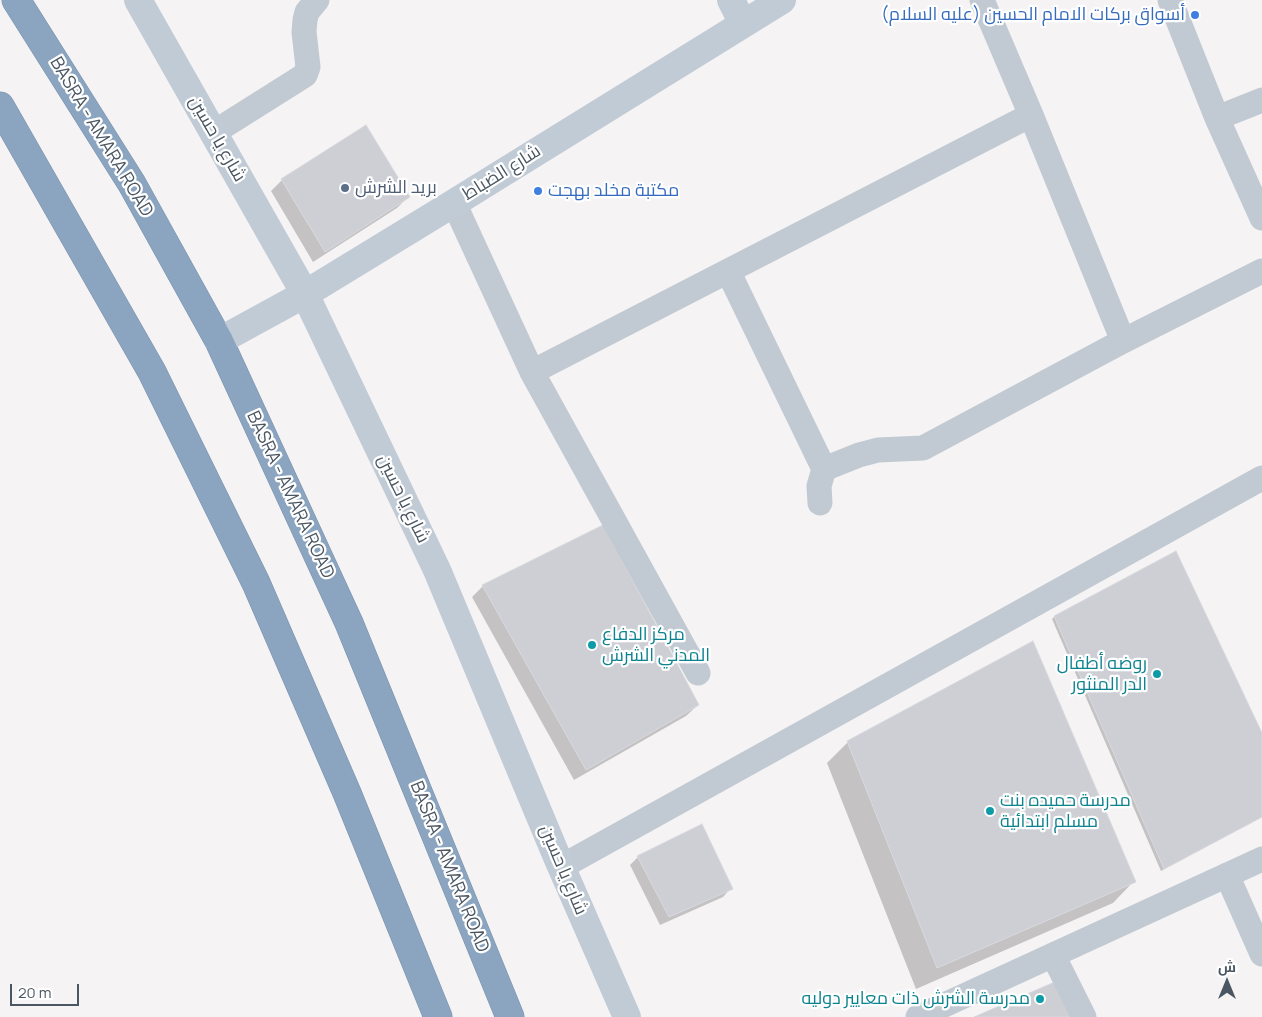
<!DOCTYPE html>
<html>
<head>
<meta charset="utf-8">
<style>
  body { margin:0 }
  #map { position:relative; width:1262px; height:1017px; overflow:hidden; background:#f5f3f3; font-family:Manrope,Cairo,sans-serif }
  canvas { display:block }
  .north { position:absolute; left:1202px; top:957px; width:50px; height:50px; -webkit-text-stroke:4px #fff; paint-order:stroke; rotate:0deg; font-size:14px; font-weight:700; line-height:20px; text-align:center; color:#4a5661 }
  .north::after { content:''; display:block; margin:auto; width:18px; height:22px; background:#4a5661; clip-path:polygon(50% 0,100% 100%,50% 72%,0 100%) }
  .scale { position:absolute; left:10px; top:984px; width:69px; height:22px; box-sizing:border-box; border:2px solid #4a5661; border-top:0; padding-left:6px; font-size:15px; line-height:18px; white-space:nowrap; color:#4a5661; -webkit-text-stroke:4px #fff; paint-order:stroke }
</style>
</head>
<body>
<div id="map">
<canvas width="1262" height="1017"></canvas>
<div class="north">ش</div>
<div class="scale">20 m</div>
</div>
<script>
const c = document.querySelector('canvas').getContext('2d');
c.lineJoin = 'round';
function paint(path, color) { c.fillStyle = color; c.fill(path, 'evenodd'); }
const shape = rows => new Path2D(rows.map(r => 'M' + r).join(''));
function stroke(path, color, width, dash) { c.strokeStyle = color; c.lineWidth = width; c.lineCap = dash ? 'butt' : 'round'; c.setLineDash(dash || []); c.stroke(path); }
function write(font, color, halo, rows, align = 'center') {
  c.font = font + ' Manrope,Cairo,sans-serif'; c.lineWidth = 4.5; c.setLineDash([]); c.textBaseline = 'middle'; c.strokeStyle = halo; c.fillStyle = color; for (const [text, x, y, turn = 0] of rows) {
    c.save(); c.translate(x, y); c.rotate((+turn || 0) * Math.PI / 180); c.textAlign = isNaN(turn) ? turn : align; if (halo) c.strokeText(text, 0, 0); c.fillText(text, 0, 0); c.restore();
  }
}
paint(shape([
  [282,180,408,197,397,208,313,262,271,191],
  [1175,553,1262,736,1262,817,1161,871,1052,619,1054,617],
  [483,586,698,705,686,716,574,780,472,597],
  [848,742,1134,881,1113,903,916,989,827,763],
  [638,857,731,888,723,897,660,925,630,865]
]), '#0003');
const building = shape([
  [366,125,410,197,325,252,281,179,366,125],
  [603,525,699,705,586,770,482,585,603,525],
  [1176,551,1262,733,1262,817,1164,869,1054,616,1176,551],
  [1033,641,1136,882,937,968,847,741,1033,641],
  [702,824,733,889,669,917,637,856,702,824],
  [1057,981,1074,1017,974,1017,1057,981]
]);
paint(building, '#cdcfd5');
stroke(building, '#d7d9de', 1);
const highway = shape([
  [16,0,132,184,219,341,349,623,510,1017],
  [0,106,152,372,256,583,347,793,438,1017]
]);
stroke(highway, '#7690ad', 29);
stroke(shape([
  [982,0,1031,115,1123,341],
  [1170,0,1217,118,1262,218],
  [1217,118,1262,100],
  [213,133,305,75,308,67,304,32,305,20,307,12,317,0],
  [454,203,532,372,698,673],
  [728,271,824,469],
  [532,372,1031,115],
  [820,503,819,486,824,469,859,455,878,450,923,448,1123,341,1262,271],
  [561,867,1262,478],
  [1227,875,1262,954],
  [1053,955,1084,1017],
  [918,1017,1262,859]
]), '#c1cad2', 25);
stroke(shape([
  [138,0,305,294,437,570,557,857,627,1017],
  [731,0,743,24],
  [219,341,305,294,454,203,782,0]
]), '#c1cbd6', 28);
stroke(highway, '#8ba5c1', 28);
for (const [x, y, r, color] of [
  [1195,15,5,"#3f7fe0"],
  [345,188,5,"#5c6f8a"],
  [538,191,5,"#3f7fe0"],
  [592,645,5,"#0f9aa8"],
  [1157,674,5,"#0f9aa8"],
  [990,811,5,"#0f9aa8"],
  [1040,999,5,"#0f9aa8"]
]) { const dot = new Path2D(); dot.arc(x, y, r, 0, 2 * Math.PI); c.fillStyle = color; c.fill(dot); stroke(dot, '#fff', 2); }
write('18px', '#366cbe', '#fff', [
  ["أسواق بركات الامام الحسين (عليه السلام)",1185,15],
  ["مكتبة مخلد بهجت",548,191,"left"]
], 'right');
write('18px', '#4a5661', '#fff', [
  ["BASRA - AMARA ROAD",101,137,59],
  ["شارع يا حسين",217,139,60],
  ["شارع الضباط",502,173,-32],
  ["BASRA - AMARA ROAD",290,495,65],
  ["شارع يا حسين",403,499,64],
  ["BASRA - AMARA ROAD",449,867,68],
  ["شارع يا حسين",563,870,67]
]);
write('18px', '#4e5e75', '#fff', [
  ["بريد الشرش",355,188]
], 'left');
write('18px', '#0d838f', '#fff', [
  ["مركز الدفاع",602,635],
  ["المدني الشرش",602,656],
  ["روضه أطفال",1147,664,"right"],
  ["الدر المنثور",1147,685,"right"],
  ["مدرسة حميده بنت",1000,801],
  ["مسلم ابتدائية",1000,822],
  ["مدرسة الشرش ذات معايير دوليه",1030,999,"right"]
], 'left');
</script>
</body>
</html>
